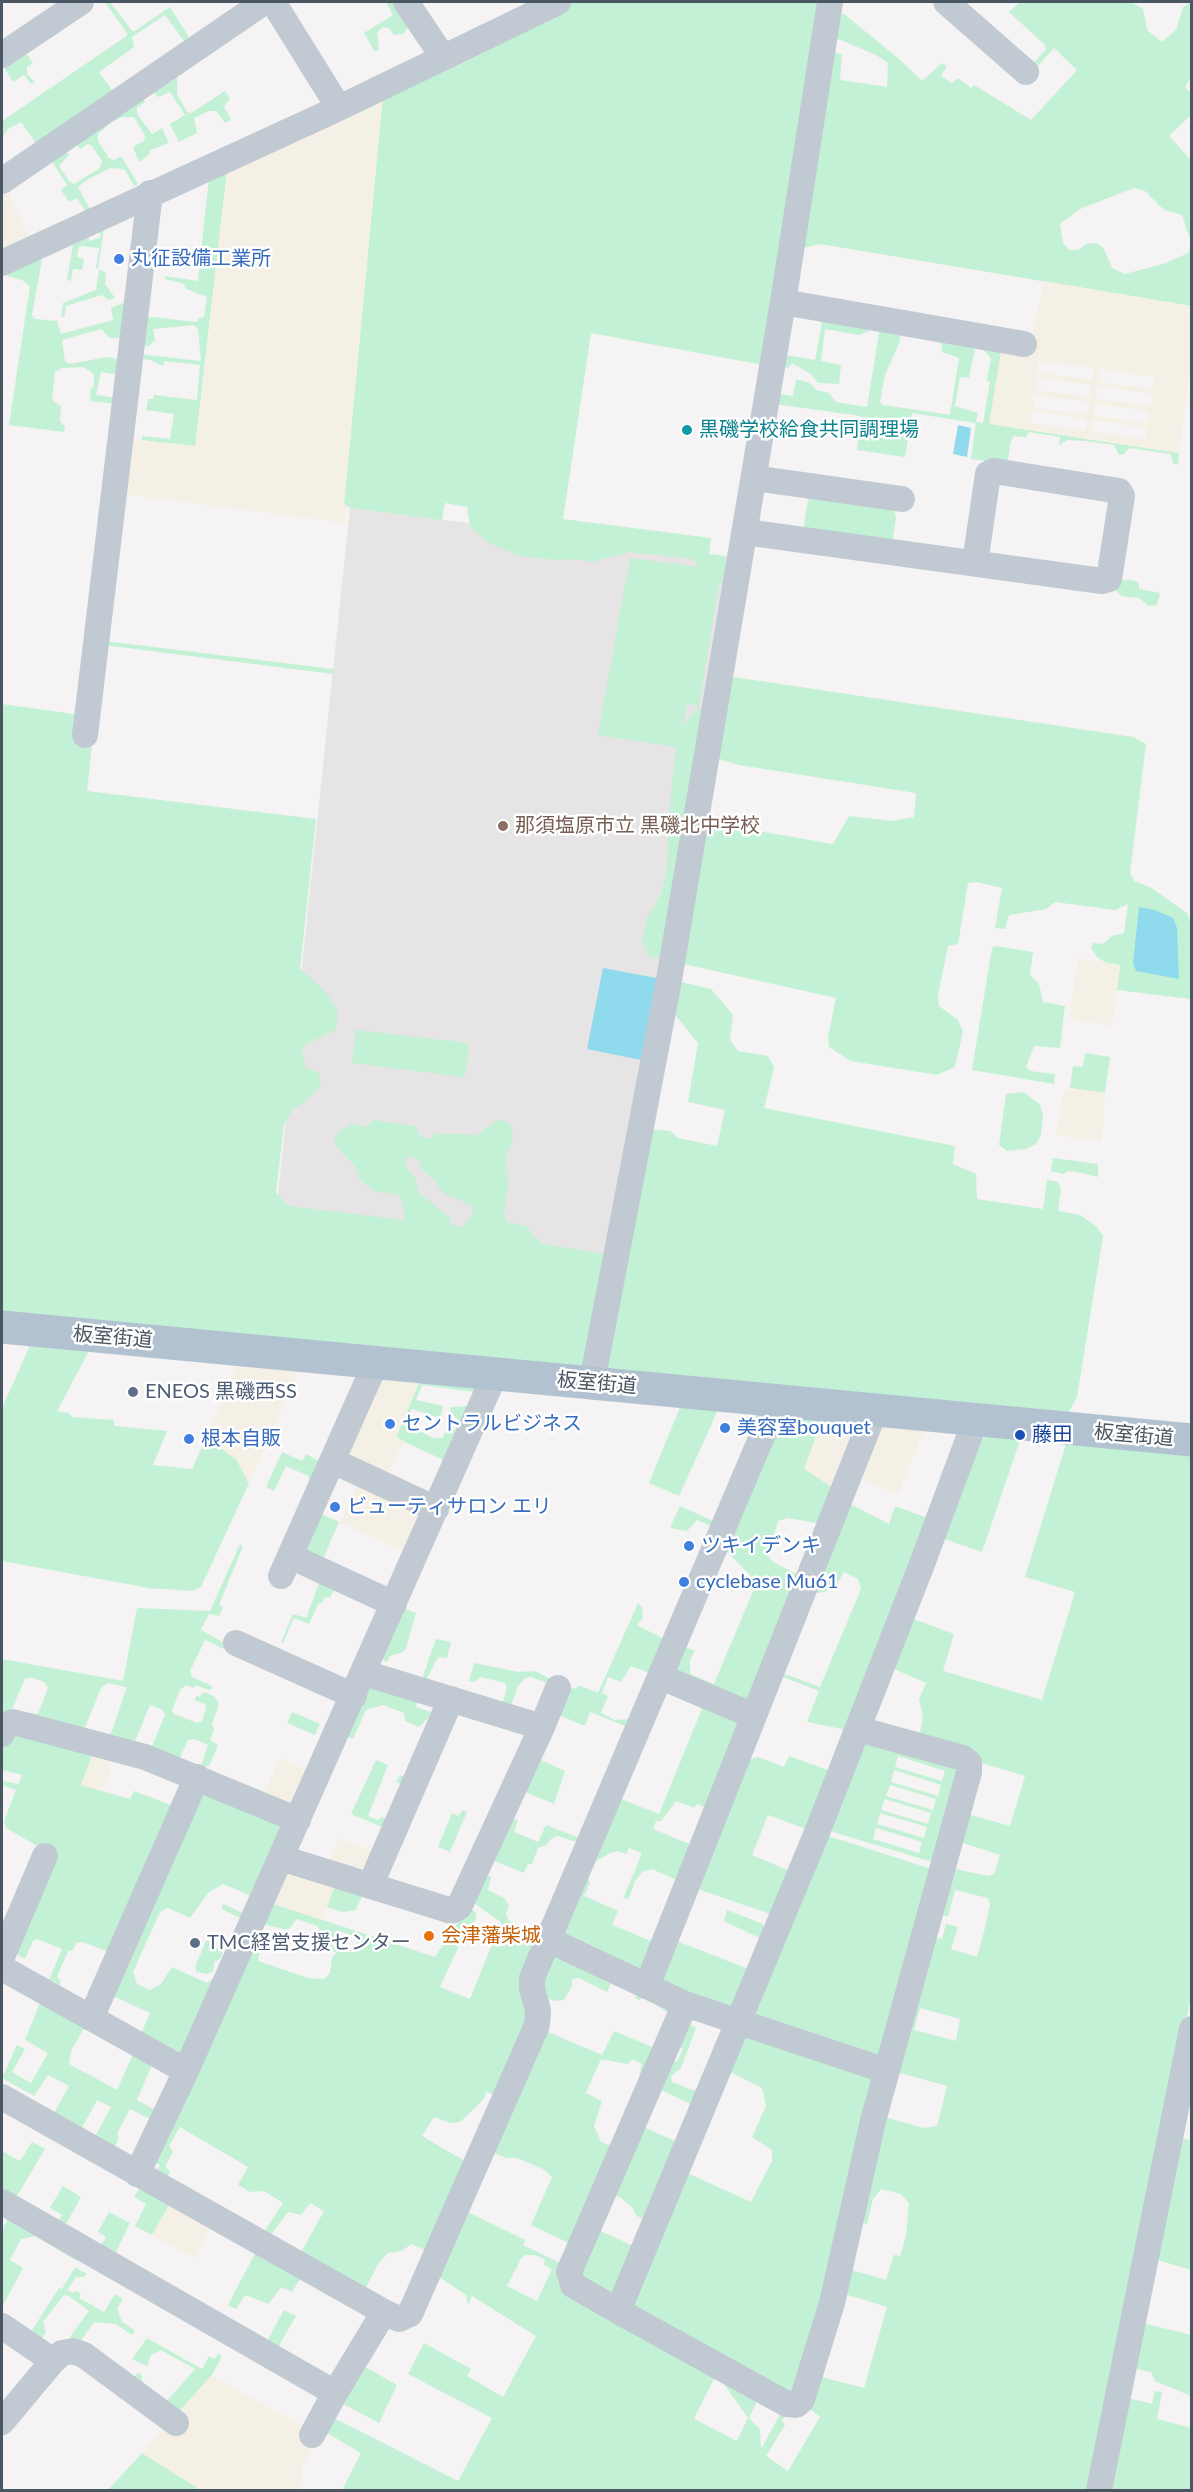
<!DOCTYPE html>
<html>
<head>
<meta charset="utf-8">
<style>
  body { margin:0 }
  #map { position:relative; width:1193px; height:2492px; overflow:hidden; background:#f5f3f3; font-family:Lato,sans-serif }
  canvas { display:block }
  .frame { position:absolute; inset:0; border:3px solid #4a5661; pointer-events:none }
</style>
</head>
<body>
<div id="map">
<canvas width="1193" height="2492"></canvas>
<div class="frame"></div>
</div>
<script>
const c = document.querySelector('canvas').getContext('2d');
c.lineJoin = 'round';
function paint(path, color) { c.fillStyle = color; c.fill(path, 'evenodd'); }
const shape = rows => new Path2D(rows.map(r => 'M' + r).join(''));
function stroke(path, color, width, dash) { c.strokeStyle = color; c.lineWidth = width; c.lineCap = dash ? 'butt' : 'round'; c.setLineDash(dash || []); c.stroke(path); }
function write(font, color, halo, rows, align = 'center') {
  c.font = font + ' Lato,"Noto Sans JP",sans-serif'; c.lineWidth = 5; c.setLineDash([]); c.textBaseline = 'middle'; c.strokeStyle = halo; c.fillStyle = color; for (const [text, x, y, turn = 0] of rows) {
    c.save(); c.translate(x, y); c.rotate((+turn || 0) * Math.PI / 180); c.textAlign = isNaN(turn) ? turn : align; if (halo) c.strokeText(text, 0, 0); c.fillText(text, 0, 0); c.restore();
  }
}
paint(shape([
  [350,508,732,557,608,1258,276,1214]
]), '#e6e4e5');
paint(shape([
  [105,2,110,2,133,32,170,7,192,42,187,45,165,15,132,37,134,47,99,72,116,96,39,148,21,122,8,129,2,138,2,121,128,35],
  [386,2,395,2,410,24,403,34,394,35,389,28,383,27,377,32,379,49,375,52,364,33,393,15],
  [535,2,825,2,817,49,842,54,840,80,887,87,888,63,876,55,836,38,840,14,844,14,899,59,922,81,942,63,947,66,941,76,952,83,958,78,971,88,974,85,1031,120,1077,70,1054,48,1032,73,1033,64,1046,49,1044,44,1009,12,1020,2,1133,3,1143,9,1147,30,1162,42,1176,30,1183,7,1191,2,1191,78,1185,87,1191,94,1191,115,1169,136,1191,160,1191,242,1182,215,1164,210,1145,191,1134,188,1080,209,1060,224,1063,243,1069,250,1078,250,1086,244,1097,243,1104,249,1112,268,1125,274,1166,263,1188,253,1191,245,1191,306,820,244,803,248,763,365,591,333,563,519,711,538,709,554,724,556,726,562,723,583,719,583,699,706,687,704,683,726,698,708,710,713,693,820,833,844,849,816,893,821,914,817,916,793,739,765,718,759,729,684,734,677,1133,737,1146,744,1130,873,1134,881,1150,887,1188,914,1192,928,1191,999,1117,990,1120,966,1111,966,1097,957,1091,948,1093,943,1103,944,1112,936,1124,933,1128,904,1115,910,1055,902,1046,909,1009,915,1005,929,995,928,1002,888,976,882,968,883,958,944,948,946,938,995,939,1006,958,1020,963,1031,955,1067,937,1075,851,1061,829,1047,828,1037,836,998,648,956,642,941,648,917,661,893,667,870,668,825,676,747,598,735,630,558,700,567,693,559,629,552,592,562,578,559,556,560,520,556,491,544,470,527,467,507,445,503,442,520,350,508,344,504,383,94],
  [25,52,33,63,27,67,27,74,35,82,31,84,24,75,13,82,3,66],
  [177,72,177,95,187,112,191,113,225,91,230,99,224,106,231,120,225,123,217,111,209,111,194,118,197,133,179,142,170,124,185,115,170,92,158,97,149,88,173,80,169,73],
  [140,93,145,102,137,108,137,114,152,134,162,128,169,143,150,150,149,155,139,162,133,147,144,141,145,136,134,117,122,117,112,122,98,134,98,141,109,158,114,160,121,156,138,184,134,186,125,170,122,169,111,168,87,180,78,187,91,211,86,212,77,198,69,202,61,190,67,185,49,157,63,147,69,155,59,166,69,181,74,184,100,168,102,161,92,146,88,144,80,149,74,140],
  [227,171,195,447,142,440,142,436,170,439,174,414,146,410,148,399,153,399,154,395,197,400,200,365,165,361,162,366,151,360,138,358,138,354,201,361,198,329,194,325,153,329,155,340,148,347,140,343,143,316,196,322,199,318,204,317,207,297,186,289,184,284,165,279,165,276,198,281,209,178],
  [105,222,98,268,96,268,99,248,79,246,77,257,84,259,82,270,73,269,71,281,67,280,74,238,86,232,90,241,101,237,97,226],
  [38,255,42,259,32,315,35,319,57,321,61,334,113,320,111,308,125,302,122,338,110,338,101,329,62,340,65,361,70,364,107,357,121,360,119,375,101,372,96,395,116,398,116,404,90,401,91,388,94,387,94,375,90,371,83,367,62,368,55,372,52,400,61,406,60,421,65,427,64,432,9,425,30,286,22,280,8,276,5,271],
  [99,270,106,272,105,284,115,298,108,300,102,295,66,306,65,315,61,318,63,303,96,290],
  [823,317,871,325,869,331,859,335,825,329,821,361,841,365,839,384,818,383,811,374,792,363,788,368,782,366,784,355,815,360],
  [880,327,900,331,900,341,885,375,880,402,883,405,950,415,959,358,942,352,941,337,976,343,969,378,960,377,955,406,978,413,976,422,983,423,990,382,987,380,991,358,984,351,986,345,1002,348,990,424,1179,453,1178,465,1173,463,1171,454,1129,448,1124,454,1119,455,1114,445,1086,441,1067,440,1059,445,1060,437,1029,432,1026,437,1014,436,1011,441,1007,464,971,459,976,423,912,413,905,457,857,450,861,416,775,404,776,393,793,396,796,379,810,383,816,390,829,393,836,402,867,407],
  [809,493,892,505,896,517,892,544,803,531],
  [1120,580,1132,580,1139,583,1139,589,1160,593,1157,605,1149,606,1139,598,1121,596,1116,590],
  [105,641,333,669,333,674,104,645],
  [2,704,81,715,92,744,87,791,316,819,300,969,326,992,337,1010,338,1019,335,1030,304,1045,302,1053,306,1068,318,1072,321,1083,312,1096,292,1110,284,1125,276,1193,289,1206,405,1220,402,1201,398,1194,376,1192,360,1180,354,1165,337,1147,334,1140,339,1131,352,1124,366,1127,373,1120,415,1126,421,1138,432,1138,435,1133,477,1135,498,1120,507,1122,512,1127,513,1139,507,1154,506,1169,509,1178,504,1214,507,1222,527,1226,534,1237,544,1244,622,1257,647,1129,670,1131,678,1138,717,1146,725,1110,688,1102,698,1043,672,1011,677,981,711,989,733,1015,730,1040,738,1051,768,1056,774,1068,764,1108,955,1146,953,1164,976,1174,977,1199,1043,1209,1047,1180,1058,1182,1061,1189,1058,1211,1080,1215,1096,1226,1103,1236,1077,1397,1067,1416,2,1318],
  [409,1156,418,1159,422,1170,434,1179,443,1193,473,1206,473,1213,464,1227,451,1225,450,1218,419,1193,415,1178,407,1168,405,1161],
  [996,946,1033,952,1030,975,1039,984,1043,1002,1065,1006,1060,1048,1034,1046,1026,1067,1030,1071,1055,1074,1054,1084,972,1070,992,948],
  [356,1030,469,1043,466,1072,463,1077,352,1063],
  [1085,1053,1110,1057,1105,1093,1070,1088,1073,1066,1083,1067],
  [1024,1092,1040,1105,1043,1115,1041,1135,1036,1144,1025,1149,1007,1151,999,1145,1006,1094],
  [1053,1158,1098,1164,1098,1177,1078,1172,1068,1171,1064,1174,1051,1171],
  [31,1343,89,1351,57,1411,69,1413,72,1417,114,1420,114,1426,167,1431,153,1465,192,1469,206,1438,236,1459,249,1483,201,1587,193,1591,149,1588,2,1561,2,1408],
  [420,1380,471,1384,476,1390,474,1392,422,1385,416,1400,443,1406,440,1418,412,1409,410,1412,416,1420,416,1429,433,1438,442,1438,445,1433,455,1430,460,1421,451,1413,450,1407,470,1406,450,1463,396,1438],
  [681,1405,718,1410,679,1496,649,1483],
  [789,1416,822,1419,838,1491,850,1504,889,1524,895,1506,930,1519,852,1731,807,1722,819,1691,781,1676,782,1673,820,1687,861,1589,858,1579,844,1572,835,1587,824,1592,797,1596,747,1701,675,1672,683,1646,695,1651,690,1660,690,1674,714,1684,757,1582,724,1549,776,1424],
  [788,1518,816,1523,823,1530,797,1574,773,1562,768,1556,778,1521],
  [989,1435,1020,1440,982,1552,939,1537,974,1443],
  [1066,1444,1191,1456,1192,1991,1163,2131,1191,2141,1191,2270,1151,2258,1124,2397,1152,2404,1155,2391,1162,2392,1157,2419,1191,2428,1191,2490,342,2490,361,2453,322,2430,328,2415,458,2481,492,2418,408,2374,424,2343,471,2369,467,2376,503,2397,536,2336,472,2296,468,2305,466,2295,436,2275,464,2210,525,2240,523,2245,564,2265,557,2282,560,2285,717,2373,694,2419,737,2441,748,2418,724,2384,728,2378,760,2395,749,2418,760,2429,761,2449,783,2409,787,2412,782,2421,785,2425,766,2456,788,2471,820,2417,806,2406,813,2375,864,2388,887,2307,839,2292,845,2268,886,2280,894,2255,900,2256,906,2236,909,2203,901,2194,881,2189,873,2199,867,2224,857,2221,848,2211,791,2399,628,2310,681,2170,751,2202,772,2161,772,2150,752,2137,766,2106,762,2088,726,2070,819,1833,938,1871,882,2067,884,2117,924,2128,937,2126,947,2086,893,2071,932,1937,942,1939,946,1924,958,1927,951,1949,977,1957,985,1928,990,1904,988,1898,955,1890,948,1917,937,1913,950,1868,988,1876,994,1874,1000,1855,957,1841,964,1813,1010,1826,1025,1776,925,1746,919,1739,923,1716,919,1699,926,1683,892,1668,911,1618,954,1634,943,1671,1042,1700,1075,1592,1025,1577],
  [920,2008,960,2019,956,2041,914,2030],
  [526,2255,535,2255,545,2260,544,2265,552,2269,537,2301,507,2286,522,2257],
  [282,1452,302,1461,306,1454,323,1463,310,1481,308,1476,286,1466,274,1491,266,1487],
  [680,1506,720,1524,718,1529,697,1520,687,1531,670,1528],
  [317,1512,339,1522,322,1561,303,1552],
  [240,1544,243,1546,219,1605,223,1607,219,1616,209,1614,201,1630,226,1644,224,1649,205,1640,190,1671,192,1677,210,1685,213,1688,209,1690,196,1685,194,1688,186,1685,180,1690,172,1710,174,1714,197,1723,202,1721,206,1709,205,1704,195,1700,196,1696,200,1697,203,1692,214,1696,219,1704,212,1724,214,1730,210,1740,218,1745,209,1766,201,1766,208,1745,194,1739,188,1740,178,1762,150,1751,165,1715,163,1710,150,1705,133,1746,109,1739,127,1687,107,1683,101,1688,82,1735,27,1716,30,1713,38,1714,48,1688,44,1682,31,1677,25,1679,9,1716,2,1724,2,1659,123,1681,137,1608,210,1611],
  [320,1581,334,1590,330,1598,325,1597,322,1603,318,1604,309,1624,294,1618,283,1643,281,1642,293,1614,306,1618],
  [638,1603,642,1607,643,1618,637,1625,669,1642,655,1675,631,1666,621,1682,608,1677,602,1693,608,1696,601,1713,615,1720,630,1719,633,1729,590,1712,585,1726,554,1713,565,1687,577,1689,578,1685,598,1693],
  [399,1607,416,1613,406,1648,403,1652,390,1656,387,1662,378,1658],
  [436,1639,451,1642,447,1658,438,1657,425,1682,421,1681],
  [474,1663,519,1672,535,1671,553,1680,552,1685,531,1677,525,1678,518,1686,510,1708,502,1705,507,1688,505,1683,481,1677,474,1682,469,1681],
  [364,1683,419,1696,416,1707,431,1712,428,1718,419,1727,405,1721,404,1713,383,1705,366,1710,353,1739,343,1735],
  [706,1699,743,1718,707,1808,697,1804,694,1808,676,1801,661,1821,656,1821,653,1829,694,1846,679,1881,652,1869,642,1872,635,1881,629,1898,623,1899,642,1853,629,1848,626,1854,618,1851,610,1853,593,1863,616,1797,659,1814],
  [292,1712,320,1724,315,1735,287,1723],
  [7,1734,95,1748,81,1785,130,1799,134,1791,176,1807,197,1788,295,1821,256,1898,223,1884,208,1893,190,1918,168,1908,160,1912,133,1972,137,1984,150,1990,161,1984,172,1967,207,1983,215,1977,242,1919,222,1909,223,1904,249,1916,253,1934,262,1937,258,1961,308,1978,324,1979,330,1973,332,1957,337,1953,315,1942,320,1930,317,1926,297,1919,289,1929,283,1929,259,1923,268,1902,435,1957,455,1926,472,1909,476,1913,476,1919,473,1925,468,1926,440,1987,470,1999,501,1922,471,1901,485,1873,491,1877,488,1890,504,1898,509,1905,506,1914,509,1921,545,1935,534,2001,501,2097,486,2092,484,2099,460,2122,451,2123,434,2117,422,2136,468,2163,429,2252,411,2244,402,2251,388,2253,378,2264,363,2293,299,2256,324,2211,310,2203,301,2215,288,2212,268,2239,262,2235,283,2203,264,2191,250,2192,238,2185,248,2167,180,2127,169,2146,173,2152,165,2166,170,2172,168,2176,154,2176,160,2165,151,2161,192,2070,140,2036,150,2013,109,1994,120,1956,82,1942,76,1943,73,1950,68,1951,57,1977,61,1981,57,1991,53,1989,56,1982,49,1980,62,1949,37,1939,33,1941,25,1959,11,1951,41,1848,6,1828,4,1821,16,1790,2,1785,2,1781,18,1784,22,1775,2,1770,2,1745],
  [337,1930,359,1938,354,1953,331,1945],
  [863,1740,960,1768,936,1861,929,1861,833,1832,830,1826],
  [898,1756,945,1771,942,1781,895,1767],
  [894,1770,941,1785,938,1796,891,1782],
  [890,1785,936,1799,933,1810,886,1796],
  [885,1799,931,1813,928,1824,881,1810],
  [880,1813,927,1827,924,1838,877,1824],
  [876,1828,922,1842,919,1853,873,1839],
  [789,1756,833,1772,809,1830,768,1815,752,1855,792,1872,773,1915,695,1888,749,1760,758,1757,784,1767],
  [534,1757,565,1771,554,1804,520,1790],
  [376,1760,388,1765,368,1816,378,1820,382,1817,388,1819,403,1785,396,1782,400,1775,409,1778,387,1829,351,1814],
  [463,1810,467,1812,450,1852,438,1847,452,1813,458,1816],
  [512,1818,518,1820,514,1832,538,1842,546,1825,585,1840,583,1844,557,1836,551,1839,546,1845,538,1848,532,1864,528,1864,524,1873,490,1859],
  [587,1876,590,1883,584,1896,618,1911,612,1925,656,1943,646,1975,567,1941,561,1926],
  [336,1882,365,1892,355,1910,342,1912,327,1907],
  [727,1910,763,1924,766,1934,764,1940,724,1921],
  [669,1938,756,1972,740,2011,665,1989,656,1973],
  [206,1941,211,1941,223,1954,220,1959,214,1962,213,1971,207,1974,197,1972,195,1967],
  [549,1950,613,1977,607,1992,579,1978,572,1979,572,1986,564,2000,554,2001,541,1995],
  [641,1988,673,2005,647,2079,639,2075,642,2064,633,2059,628,2064,601,2059,586,2093,602,2101,594,2126,601,2142,619,2148,639,2125,682,2144,649,2223,636,2215,632,2207,621,2198,609,2192,573,2245,531,2225,552,2177,543,2169,517,2158,506,2158,489,2151,541,2029,602,2055,614,2031,652,2047,658,2047,669,2013,643,1997,640,2000,635,1998],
  [42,1998,87,2023,71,2051,69,2064,117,2090,135,2050,154,2060,137,2100,161,2113,156,2122,130,2109,117,2134,119,2138,114,2148,92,2142,111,2107,97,2100,79,2133,52,2117,69,2086,48,2075,34,2096,2,2078,17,2045,25,2049,12,2072,31,2083,48,2053,25,2040],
  [683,2021,696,2028,681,2068,671,2076,672,2082,692,2090,697,2089,703,2072,709,2074,695,2106,655,2087,668,2058,677,2062,683,2049,673,2043],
  [32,2142,45,2149,14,2201,2,2194,2,2151,20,2161],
  [142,2184,172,2200,152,2235,135,2226,146,2204,134,2197],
  [63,2186,81,2197,66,2224,56,2225,62,2215,50,2208],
  [109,2212,130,2223,115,2254,100,2247,106,2237,98,2232],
  [10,2215,80,2255,77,2261,35,2236,21,2239,10,2260,23,2268,2,2307,2,2230],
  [594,2228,638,2248,618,2296,578,2285],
  [258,2248,303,2274,292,2292,281,2287,269,2304,245,2295,236,2309,228,2305],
  [75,2267,87,2274,84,2277,76,2277,67,2290,73,2293,77,2291,81,2294,79,2298,104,2312,115,2294,123,2299,117,2309,122,2322,135,2330,132,2335,116,2324,94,2322,79,2343,70,2337,89,2311,69,2296,64,2295,43,2322,46,2332,40,2342,29,2335,59,2288,62,2289],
  [284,2310,296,2316,276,2351,265,2345],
  [1143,2323,1191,2335,1191,2396,1155,2381,1151,2372,1128,2367],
  [147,2338,202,2369,209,2356,214,2359,218,2354,222,2356,212,2375,177,2414,132,2379,138,2372,142,2376,142,2382,167,2401,195,2369,161,2350,151,2355,147,2366,132,2359],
  [360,2364,397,2385,379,2423,338,2401],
  [142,2453,201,2490,108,2490]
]), '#c3f1d5');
paint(shape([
  [383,94,344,504,347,506,345,523,123,494,130,439,196,446,227,171],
  [5,186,31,242,2,256,2,189],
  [1044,281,1191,306,1191,361,1179,453,989,424,1002,346,1030,351],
  [1039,361,1094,368,1092,380,1038,373],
  [1100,369,1154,377,1153,389,1098,382],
  [1037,377,1091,385,1090,397,1036,390],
  [1097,386,1152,394,1150,406,1096,399],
  [1034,395,1089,402,1088,415,1033,407],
  [1095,403,1149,411,1148,423,1093,416],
  [1033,411,1087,419,1085,431,1031,423],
  [1092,420,1147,428,1146,439,1091,432],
  [1078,958,1120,965,1112,1026,1069,1019],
  [1070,1088,1105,1093,1102,1142,1056,1135,1064,1092],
  [240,1361,299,1371,249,1483,236,1459,206,1438],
  [382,1376,420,1380,396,1437,404,1441,386,1479,344,1460],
  [822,1419,863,1422,838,1491,804,1469],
  [875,1427,924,1430,898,1494,856,1477],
  [360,1480,421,1508,409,1554,340,1522],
  [95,1748,114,1753,108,1769,111,1772,102,1791,81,1785],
  [280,1758,313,1773,297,1809,262,1799],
  [339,1838,376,1853,369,1869,354,1866,351,1874,328,1866],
  [281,1869,336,1882,322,1920,268,1902],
  [172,2200,213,2223,194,2258,152,2235],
  [212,2375,317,2435,303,2464,300,2490,201,2490,142,2453]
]), '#f5f0e5');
paint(shape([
  [958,425,971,428,967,457,953,454],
  [1139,907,1155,910,1173,918,1177,928,1179,979,1136,971,1133,963],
  [603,968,662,979,646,1061,587,1049]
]), '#90daee');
stroke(shape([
  [273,2,339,108],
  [406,2,443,57],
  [946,2,1026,72],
  [2,55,81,2],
  [2,181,264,2],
  [2,263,339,108,558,2],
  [783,302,1024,344],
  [754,478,902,499],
  [745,532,1102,581,1109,579,1122,496,1119,491,994,471,988,474,975,563],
  [85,735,150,193],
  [592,1382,669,980,783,302,830,2],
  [333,1461,436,1509],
  [290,1556,394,1604],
  [281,1576,376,1362],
  [236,1643,354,1696],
  [661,1677,754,1716],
  [542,1727,558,1688],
  [858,1729,963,1758,969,1763,969,1772,873,2121,832,2303,802,2400,796,2405,787,2404,618,2311,818,1830,922,1564,975,1421],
  [2,1734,6,1725,13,1722,145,1757,298,1820],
  [281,1858,452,1911,459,1907,542,1727,364,1673],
  [370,1886,451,1699],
  [549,1940,685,2004,887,2071],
  [2,1957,45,1856],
  [2,1968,186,2071,495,1374],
  [647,1986,875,1410],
  [91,2018,197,1777],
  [2,2097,384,2312,399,2319,410,2314,537,2025,538,2010,532,1989,532,1978,777,1401],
  [137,2174,186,2071],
  [2,2202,335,2393,384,2312],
  [618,2311,573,2285,569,2272,685,2004],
  [2,2326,53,2361],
  [2,2422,53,2361,62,2353,73,2351,84,2355,176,2423],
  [312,2435,335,2393],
  [1099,2490,1192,2029]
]), '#c1cad2', 26);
stroke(shape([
  [2,1327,1192,1440]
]), '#b3c2d1', 33);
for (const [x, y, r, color] of [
  [119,259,6,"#3f7fe0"],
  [687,430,6,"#0f9aa8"],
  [503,826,6,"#8d6e63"],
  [133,1392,6,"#5c6f8a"],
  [390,1424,6,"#3f7fe0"],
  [725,1428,6,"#3f7fe0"],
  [1020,1435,6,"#1a4fb4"],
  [189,1439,6,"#3f7fe0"],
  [335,1507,6,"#3f7fe0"],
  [689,1546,6,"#3f7fe0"],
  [684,1582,6,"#3f7fe0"],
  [429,1936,6,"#e8710a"],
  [195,1943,6,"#5c6f8a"]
]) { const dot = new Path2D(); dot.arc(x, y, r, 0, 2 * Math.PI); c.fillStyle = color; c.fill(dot); stroke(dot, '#fff', 2); }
write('20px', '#366cbe', '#fff', [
  ["丸征設備工業所",131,259],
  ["セントラルビジネス",402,1424],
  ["美容室bouquet",737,1428],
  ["根本自販",201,1439],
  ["ビューティサロン エリ",347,1507],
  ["ツキイデンキ",701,1546],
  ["cyclebase Mu61",696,1582]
], 'left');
write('20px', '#0d838f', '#fff', [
  ["黒磯学校給食共同調理場",699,430]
], 'left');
write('20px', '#785e54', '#fff', [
  ["那須塩原市立 黒磯北中学校",515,826]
], 'left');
write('20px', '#4a5661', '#fff', [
  ["板室街道",113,1337,5],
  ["板室街道",597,1383,5],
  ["板室街道",1134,1435,5]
]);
write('20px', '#4e5e75', '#fff', [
  ["ENEOS 黒磯西SS",145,1392],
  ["TMC経営支援センター",207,1943]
], 'left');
write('20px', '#164399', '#fff', [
  ["藤田",1032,1435]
], 'left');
write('20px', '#c56008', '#fff', [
  ["会津藩柴城",441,1936]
], 'left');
</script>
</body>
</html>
